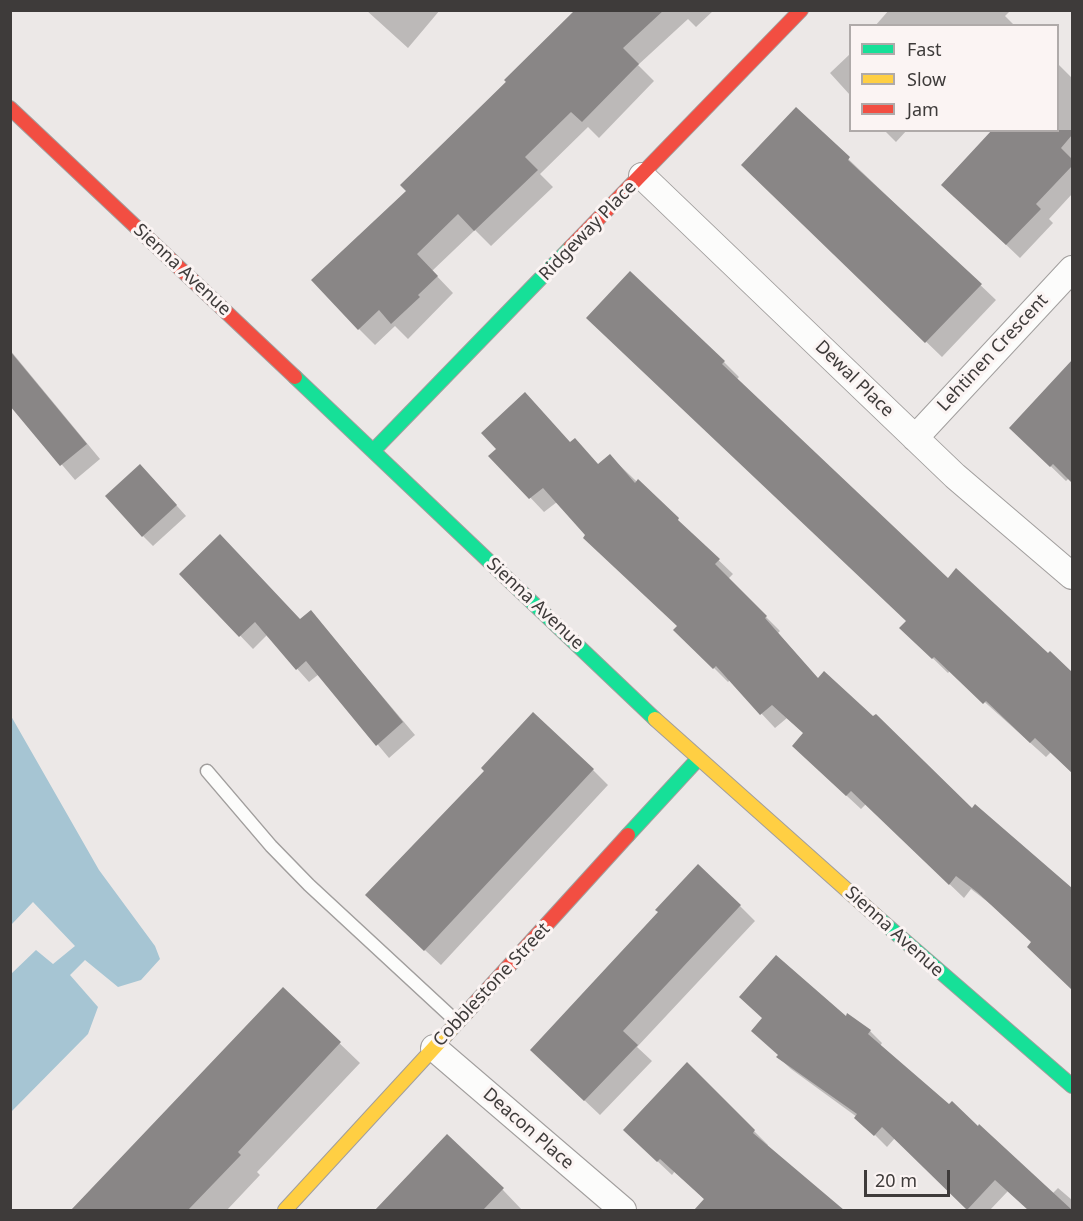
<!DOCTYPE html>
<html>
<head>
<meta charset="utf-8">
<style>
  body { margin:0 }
  #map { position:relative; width:1083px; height:1221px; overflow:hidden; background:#ece8e7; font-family:"Noto Sans",sans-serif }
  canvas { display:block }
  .frame { position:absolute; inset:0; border:12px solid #3e3b3a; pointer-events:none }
  .legend { position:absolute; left:849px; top:24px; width:210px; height:108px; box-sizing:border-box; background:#fbf4f3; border:2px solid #afaaa9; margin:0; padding:8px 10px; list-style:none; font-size:18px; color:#3e3b3a }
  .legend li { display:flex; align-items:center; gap:12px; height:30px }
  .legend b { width:30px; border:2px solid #afaaa9 }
  .scale { position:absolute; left:864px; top:1170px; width:86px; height:27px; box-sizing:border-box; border:3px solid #3e3b3a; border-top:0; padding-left:8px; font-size:18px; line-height:21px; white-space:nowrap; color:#3e3b3a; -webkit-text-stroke:4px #fbf4f3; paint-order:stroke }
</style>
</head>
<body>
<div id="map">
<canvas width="1083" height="1221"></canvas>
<div class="frame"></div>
<ul class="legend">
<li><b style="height:8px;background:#16e098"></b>Fast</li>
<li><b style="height:8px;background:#ffcf43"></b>Slow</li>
<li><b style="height:8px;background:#f24e42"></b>Jam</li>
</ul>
<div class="scale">20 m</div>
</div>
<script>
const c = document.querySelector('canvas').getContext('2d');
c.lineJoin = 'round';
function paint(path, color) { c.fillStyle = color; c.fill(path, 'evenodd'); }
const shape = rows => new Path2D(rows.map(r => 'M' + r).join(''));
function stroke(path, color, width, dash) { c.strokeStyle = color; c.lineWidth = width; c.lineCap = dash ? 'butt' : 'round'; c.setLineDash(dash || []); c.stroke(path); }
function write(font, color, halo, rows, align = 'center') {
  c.font = font + ' "Noto Sans",sans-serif'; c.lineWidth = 6; c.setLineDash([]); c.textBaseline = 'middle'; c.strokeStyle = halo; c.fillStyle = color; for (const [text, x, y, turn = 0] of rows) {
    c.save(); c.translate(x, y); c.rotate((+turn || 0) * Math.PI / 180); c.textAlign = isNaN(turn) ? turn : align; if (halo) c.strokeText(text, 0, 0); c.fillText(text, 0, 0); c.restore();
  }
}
paint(shape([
  [11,716,99,870,155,946,160,959,141,980,118,987,85,960,70,975,98,1007,88,1034,11,1112,11,974,36,950,53,964,75,946,33,902,11,925]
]), '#a6c5d3');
paint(shape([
  [366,10,440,10,408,48],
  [578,10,714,10,696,27,688,19,638,65,654,81,599,138,588,127,540,174,553,187,491,246,475,230,432,271,453,293,408,339,395,326,375,345,359,329,408,191,402,185],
  [889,10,1011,10,1005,16,1013,24,875,26],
  [850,54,850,95,830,73],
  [1058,64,1072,78,1072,194,1049,219,1053,223,1020,258,957,198,1058,130],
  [796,109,996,300,942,357,758,180],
  [884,130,907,130,896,142],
  [603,333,724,362,739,377,736,380,948,580,956,570,1072,675,1072,773,1051,752,1046,757,950,671,948,673,917,643,908,621],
  [10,350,100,459,75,480,10,404],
  [1072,362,1072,482,1069,478,1066,481,1011,428],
  [571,443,599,465,610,456,733,574,728,579,780,631,778,633,818,679,972,810,976,806,1072,890,1072,988,1043,961,1033,943,993,906,971,889,964,898,866,804,861,809,808,760,805,734,787,718,775,728,730,680,728,682,676,630,679,627,557,502,544,512,491,456],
  [150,476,186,516,153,546,143,536],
  [181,574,300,621,311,612,415,735,389,758,319,674,309,682,267,635,253,649],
  [593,770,608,785,441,965,382,910],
  [740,906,755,921,637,1047,652,1061,600,1115,547,1065],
  [283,989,360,1063,257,1172,260,1175,227,1210,73,1210],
  [846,1018,870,1031,882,1043,880,1046,1052,1194,1058,1188,1072,1200,1072,1210,1029,1210,1008,1191,990,1210,968,1210,895,1138,887,1147,857,1117,791,1069,778,1057],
  [687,1064,768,1145,766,1147,842,1210,703,1210,699,1207,705,1200,675,1171,672,1175,639,1144],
  [447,1136,503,1190,522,1210,377,1210]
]), '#0003');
paint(shape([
  [575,10,664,10,623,48,639,64,582,122,571,112,525,157,538,170,474,231,458,214,417,254,438,276,418,295,420,297,391,324,379,310,358,330,311,280,406,191,400,185,506,82,504,80],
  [796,107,850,157,848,160,982,284,925,343,741,165],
  [992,130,1072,130,1072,135,1061,148,1072,159,1072,166,1036,204,1041,209,1006,245,941,185],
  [630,271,725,361,722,364,948,578,956,568,1048,653,1050,651,1072,672,1072,773,1035,738,1030,743,986,701,983,704,934,657,932,659,899,628,906,621,586,318],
  [10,351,87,444,60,466,10,406],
  [1072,360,1072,483,1053,464,1050,467,1009,428],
  [525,392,570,442,575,438,598,464,610,454,635,483,638,479,679,518,678,520,720,559,715,564,767,616,765,618,818,678,824,671,873,716,876,714,972,808,975,804,1072,888,1072,990,1027,947,1031,942,977,892,956,876,949,885,851,791,846,796,792,746,803,733,772,705,760,715,716,666,713,669,673,630,677,626,583,538,585,535,543,488,529,499,488,456,496,449,481,433],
  [140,464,177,505,142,537,105,496],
  [220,534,300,619,311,610,403,722,376,746,306,661,296,670,255,622,239,637,179,574],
  [533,712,594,769,424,951,365,895,484,771,481,768],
  [698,864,741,905,623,1031,638,1045,584,1101,530,1050,658,912,655,910],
  [776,955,846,1016,847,1013,871,1030,868,1034,949,1104,952,1101,978,1126,979,1124,1072,1210,1028,1210,995,1180,967,1210,882,1127,874,1136,854,1118,857,1114,776,1057,778,1055,751,1031,762,1018,739,997],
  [283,987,341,1042,238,1152,241,1155,188,1210,71,1210],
  [687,1062,755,1130,753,1133,844,1210,694,1210,704,1199,660,1159,657,1162,623,1130],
  [447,1134,504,1188,483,1210,375,1210]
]), '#898686');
const lane = shape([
  [207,771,271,846,309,885,457,1022]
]);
const street = shape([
  [642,176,955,476,1072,576],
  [915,438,1072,269],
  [434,1048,623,1210]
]);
const fast = shape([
  [295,377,655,719],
  [373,451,570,248],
  [628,835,698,759],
  [876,916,1072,1086]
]);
const slow = shape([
  [655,719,876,916],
  [285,1210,467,1012]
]);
const jam = shape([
  [10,108,295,377],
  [570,248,801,10],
  [467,1012,628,835]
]);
stroke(lane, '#a19e9d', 15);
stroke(street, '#a19e9d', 28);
stroke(fast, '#a19e9d', 16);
stroke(slow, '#a19e9d', 16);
stroke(jam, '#a19e9d', 16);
stroke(lane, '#fcfcfb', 12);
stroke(street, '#fcfcfb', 26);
stroke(fast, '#16e098', 14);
stroke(slow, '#ffcf43', 14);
stroke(jam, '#f24e42', 14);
write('18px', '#3e3b3a', '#fbf4f3', [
  ["Ridgeway Place",588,231,-46],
  ["Sienna Avenue",182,270,43],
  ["Lehtinen Crescent",993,353,-47],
  ["Dewal Place",854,379,44],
  ["Sienna Avenue",535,604,43],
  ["Sienna Avenue",894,932,42],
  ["Cobblestone Street",492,985,-47],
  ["Deacon Place",528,1129,41]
]);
</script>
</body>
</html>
